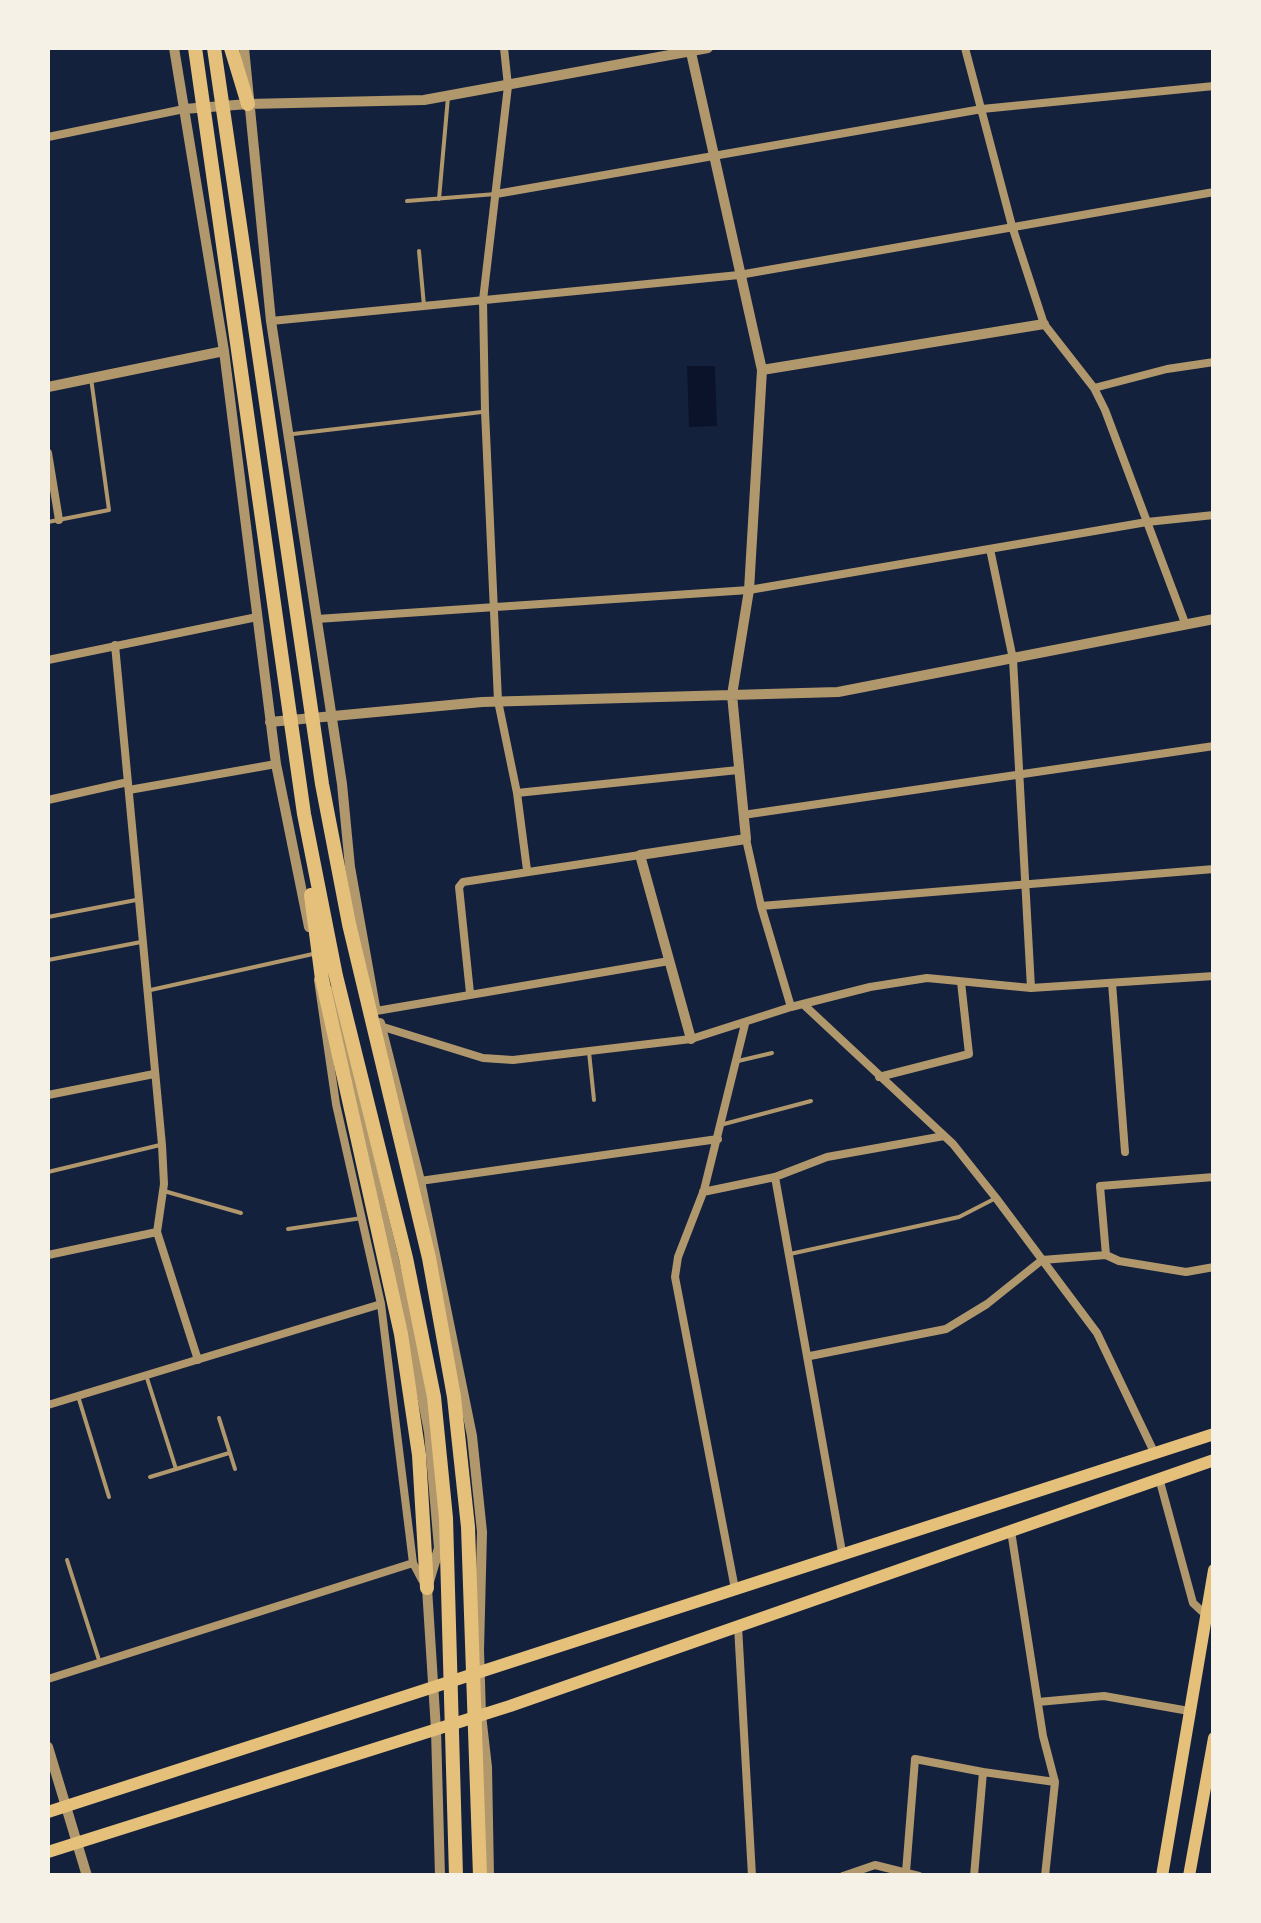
<!DOCTYPE html>
<html>
<head>
<meta charset="utf-8">
<style>
  body { margin:0 }
  #map { position:relative; width:1261px; height:1923px; overflow:hidden; background:#14213d; font-family:Rubik,sans-serif }
  canvas { display:block }
  .frame { position:absolute; inset:0; border:50px solid #f6f1e7; pointer-events:none }
</style>
</head>
<body>
<div id="map">
<canvas width="1261" height="1923"></canvas>
<div class="frame"></div>
</div>
<script>
const c = document.querySelector('canvas').getContext('2d');
c.lineJoin = 'round';
function paint(path, color) { c.fillStyle = color; c.fill(path, 'evenodd'); }
const shape = rows => new Path2D(rows.map(r => 'M' + r).join(''));
function stroke(path, color, width, dash) { c.strokeStyle = color; c.lineWidth = width; c.lineCap = dash ? 'butt' : 'round'; c.setLineDash(dash || []); c.stroke(path); }
paint(shape([
  [687,366,715,366,717,426,689,427]
]), '#0b132b');
stroke(shape([
  [439,199,448,97],
  [407,201,496,194],
  [419,251,424,306],
  [293,434,482,412],
  [48,522,109,510,91,378],
  [48,917,136,900],
  [48,960,141,942],
  [146,991,313,954],
  [589,1052,594,1100],
  [738,1061,772,1053],
  [724,1124,811,1101],
  [48,1172,160,1145],
  [164,1191,241,1213],
  [288,1229,362,1218],
  [790,1254,959,1217,996,1198],
  [146,1375,176,1469],
  [78,1396,109,1497],
  [219,1418,235,1469],
  [150,1477,229,1453],
  [67,1560,99,1660]
]), '#b1986c', 4);
stroke(shape([
  [504,48,508,86,483,300,485,411,498,701,517,793,527,870],
  [965,48,1012,226,1044,324,1094,388,1105,410,1185,623],
  [48,137,184,109],
  [496,194,982,109,1214,86],
  [271,321,739,275,1214,192],
  [1094,388,1167,369,1214,362],
  [48,453,59,520],
  [990,549,1013,659,1031,988],
  [317,619,749,590,1147,522,1214,515],
  [115,645,162,1145,164,1184,157,1232,198,1360],
  [48,660,257,617],
  [129,790,276,764],
  [517,793,738,770],
  [48,800,128,782],
  [743,815,1214,746],
  [746,839,761,906,791,1007],
  [761,906,1214,869],
  [318,980,336,1104,381,1304,413,1563,422,1580],
  [1112,983,1125,1152],
  [470,993,459,887,463,882,640,855],
  [803,1004,953,1144,996,1198,1097,1333,1154,1452],
  [376,1011,669,961],
  [380,1026,483,1058,513,1060,691,1039,791,1007,870,987,927,978,1031,988,1214,976],
  [879,1077,969,1054,961,982],
  [48,1095,154,1074],
  [775,1177,842,1552],
  [420,1181,718,1139],
  [703,1192,775,1177,827,1157,944,1136],
  [48,1255,157,1232],
  [1106,1255,1100,1186,1214,1177],
  [810,1356,946,1329,987,1304,1042,1260,1106,1255,1119,1261,1186,1272,1214,1267],
  [48,1405,381,1304],
  [1159,1478,1193,1603,1205,1614],
  [1011,1531,1043,1736,1055,1782,1045,1876],
  [735,1589,675,1277,678,1257,704,1190,745,1024],
  [738,1626,752,1876],
  [48,1679,413,1563],
  [1038,1702,1104,1696,1189,1711],
  [906,1872,915,1759,983,1772],
  [843,1876,875,1865,919,1876],
  [974,1876,983,1772,1055,1782]
]), '#b1986c', 8);
stroke(shape([
  [174,48,224,351,276,764,309,927],
  [244,48,271,321,342,784,350,867,375,1007],
  [690,48,762,370,749,590,732,695,746,839,640,855,691,1039],
  [184,109,248,104,424,100,708,48],
  [762,370,1044,324],
  [48,387,224,351],
  [270,722,482,702,838,692,1214,619],
  [329,991,402,1293,429,1432,439,1548,427,1588,436,1730,440,1876],
  [380,1023,420,1181,472,1436,482,1532,479,1650,481,1715,487,1767,489,1876],
  [48,1747,87,1876]
]), '#b1986c', 10);
stroke(shape([
  [48,1812,1214,1434],
  [48,1852,510,1706,1214,1460]
]), '#e5c07b', 12);
stroke(shape([
  [1162,1876,1214,1570],
  [1189,1876,1214,1738]
]), '#e5c07b', 12);
stroke(shape([
  [195,48,304,814,336,976,406,1258,434,1397,446,1518,456,1876],
  [214,48,322,784,349,924,429,1258,454,1397,468,1527,480,1876],
  [231,48,248,104],
  [311,895,322,979,401,1334,419,1455,427,1588]
]), '#e5c07b', 14);
</script>
</body>
</html>
